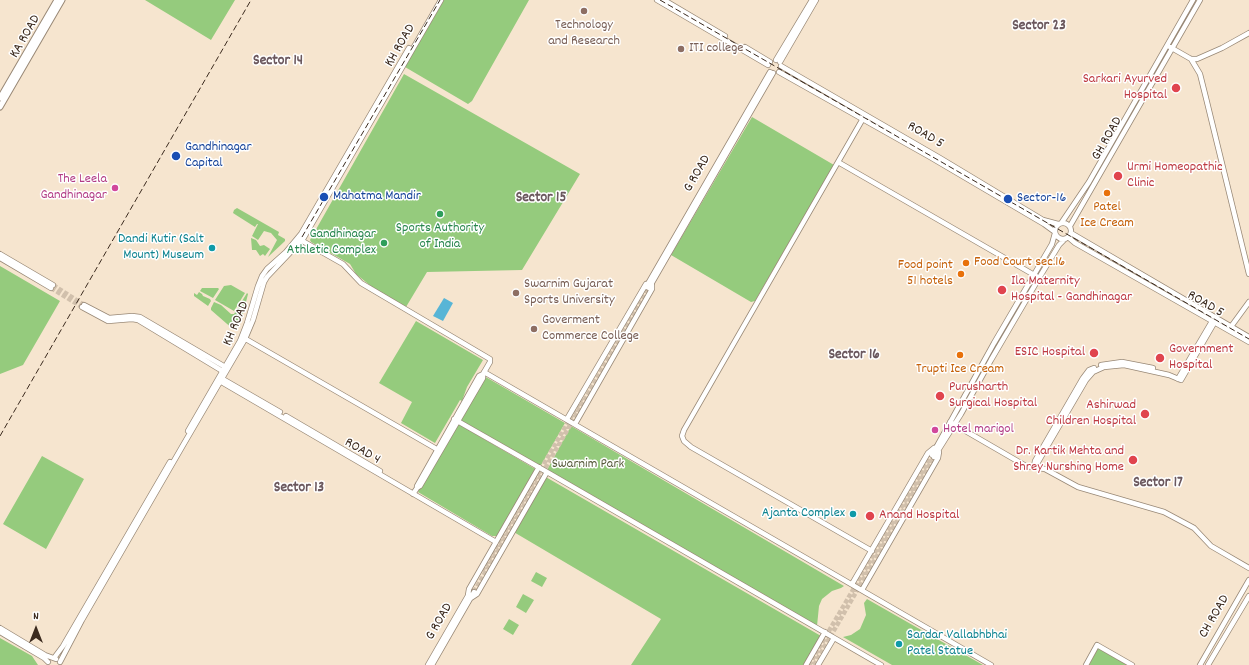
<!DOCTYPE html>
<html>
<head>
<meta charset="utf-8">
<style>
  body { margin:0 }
  #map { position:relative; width:1249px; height:665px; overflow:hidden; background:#f6e5cf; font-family:Dekko,sans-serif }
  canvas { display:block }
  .north { position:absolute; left:16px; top:609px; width:40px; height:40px; -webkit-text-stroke:3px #fff; paint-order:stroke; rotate:0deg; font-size:11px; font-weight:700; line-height:16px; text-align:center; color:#3b2a1e }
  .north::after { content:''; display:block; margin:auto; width:14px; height:18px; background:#3b2a1e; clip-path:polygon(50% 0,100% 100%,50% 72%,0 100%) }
</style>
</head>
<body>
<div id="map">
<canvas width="1249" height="665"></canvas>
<div class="north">N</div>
</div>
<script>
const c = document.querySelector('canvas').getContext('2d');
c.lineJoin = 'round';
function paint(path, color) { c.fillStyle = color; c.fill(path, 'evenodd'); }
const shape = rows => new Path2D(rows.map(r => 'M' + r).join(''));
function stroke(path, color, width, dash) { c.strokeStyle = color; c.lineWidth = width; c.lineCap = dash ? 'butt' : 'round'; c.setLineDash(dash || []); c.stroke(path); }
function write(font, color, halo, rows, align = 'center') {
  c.font = font + ' Dekko,sans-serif'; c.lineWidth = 3; c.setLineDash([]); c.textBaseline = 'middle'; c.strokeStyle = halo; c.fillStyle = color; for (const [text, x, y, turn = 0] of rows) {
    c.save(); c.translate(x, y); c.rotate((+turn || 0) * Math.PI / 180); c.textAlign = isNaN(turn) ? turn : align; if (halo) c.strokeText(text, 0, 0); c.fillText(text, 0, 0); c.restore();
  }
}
paint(shape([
  [145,0,235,0,211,40],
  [444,0,529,0,472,101,468,104,405,67],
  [404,74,580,174,522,270,427,272,406,307,372,287,356,274,350,264,311,242,310,240],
  [752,117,834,165,755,301,751,302,671,255],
  [237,208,279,232,278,235,285,239,285,241,268,257,277,240,271,233,264,231,258,240,252,236,258,224,257,224,255,227,236,215,233,213,234,210],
  [251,238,256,240,260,246,264,245,270,249,265,256,263,254,260,256,256,250,252,250],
  [0,266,60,301,23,365,0,374],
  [231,285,245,293,234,311,215,300,224,286],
  [202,288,218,288,219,289,213,298,200,291],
  [199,292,202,294,203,296,210,299,211,301,208,306,194,296,194,293,197,295],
  [247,293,248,294,244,310,237,329,234,330,211,310,211,308,214,302,221,305,231,314,234,314],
  [416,321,483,360,467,387,462,401,460,400,435,443,401,423,412,402,379,383],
  [484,376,565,423,540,467,459,420],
  [456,425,460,425,537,470,500,536,492,536,418,492],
  [571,426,844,586,841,588,832,591,822,599,819,606,817,626,547,470],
  [42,456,84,479,46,549,3,524],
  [544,476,821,636,804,665,631,665,661,619,512,531],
  [536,572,547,578,542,587,531,581],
  [523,594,534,600,526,613,516,607],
  [867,599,916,627,983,665,892,665,843,637,851,635,860,629,866,615,864,603],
  [509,619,519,625,513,635,503,629],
  [0,638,32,656,38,665,0,665],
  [1098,648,1127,665,1089,665]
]), '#95cb7d');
paint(shape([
  [444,298,453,303,443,321,433,316]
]), '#58b5d6');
stroke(shape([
  [53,285,84,305],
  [51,288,82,307],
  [482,571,582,398],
  [474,592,649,288],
  [809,665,932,455],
  [814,665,934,457]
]), '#d1c0ac', 4.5, [4.5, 2]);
const secondary = shape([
  [657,0,768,65],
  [664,0,725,36],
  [745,47,770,62],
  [1170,47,1191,59,1197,59,1222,48,1249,33],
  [1191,59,1200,74,1206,98,1249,274],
  [776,60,812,0],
  [780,62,816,0],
  [781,66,940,158,1043,220,1058,224],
  [779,72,930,157,1044,224,1055,232],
  [865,115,684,430,682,436,684,441,691,447,872,551],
  [838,162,1036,276],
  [1062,222,1089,182,1193,0],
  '1055 231a8 8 0 1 1 16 0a8 8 0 1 1-16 0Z',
  [1070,226,1200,0],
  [1071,233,1249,337],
  [1068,237,1075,243,1249,342],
  [299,239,343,264,361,283,490,359,490,362,483,374,483,378,420,486,417,488,413,494],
  [0,254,53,285],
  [0,258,51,288],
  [646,287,770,72],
  [649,288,773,73],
  [84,305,109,318,132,316,140,317,227,368],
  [82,307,108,321,132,319,138,320,224,372],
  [1230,328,1249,302],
  [244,338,440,451],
  [1101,365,1122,362,1153,368],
  [484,372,991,665],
  [221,378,280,412],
  [1178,379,1211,323],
  [218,380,496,542],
  [286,416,380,471],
  [454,419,547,472,881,665],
  [567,419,646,284],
  [950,422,1026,466,1045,469,1078,487,1164,512,1194,528,1211,546,1249,568],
  [575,424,652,289,652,285],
  [188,431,240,341,247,323,258,286,262,276,267,269,286,252,301,234,409,48],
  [932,455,994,343,1052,244,1055,233],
  [934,457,961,414,991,360,1039,278,1059,245,1065,239],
  [1035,463,1038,462,1086,380,1093,372,1104,367,1124,365,1169,375,1181,380,1217,318],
  [1034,466,1035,461,1083,378,1089,370,1094,368],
  [417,486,479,376,483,374],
  [852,584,928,453,934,448],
  [862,590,938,458,939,452],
  [468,595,469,589,539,467],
  [471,598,477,594,547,472],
  [0,628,45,655,56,659],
  [0,632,44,658,48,662],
  [54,658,63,646,170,462],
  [60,662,82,620,182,447,245,339,253,320,264,282,267,277,303,239,441,0],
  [428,665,469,594],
  [432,665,474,592],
  [806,665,825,632],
  [818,665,834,638],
  [1086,665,1097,645,1132,665],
  [1200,665,1249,580],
  [1208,665,1249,596]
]);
const primary = shape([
  [0,98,57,0],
  [0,107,62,0]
]);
stroke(secondary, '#988876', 6);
stroke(primary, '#988876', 7);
stroke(secondary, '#fff', 4.5);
stroke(primary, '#fff', 5);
stroke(shape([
  [660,0,1249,339],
  [302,237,440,0],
  [0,436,251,0]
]), '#3b2a1e', 1, [6, 3]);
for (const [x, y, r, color] of [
  [584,11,4,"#8d6e63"],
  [681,49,4,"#8d6e63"],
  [1176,88,5,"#e0444e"],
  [176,156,5,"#1a4fb4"],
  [1118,176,5,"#e0444e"],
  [115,188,4,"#d1479c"],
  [1107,193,4,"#e8710a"],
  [324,197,5,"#1a4fb4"],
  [1008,199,5,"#1a4fb4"],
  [440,214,4,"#2e9e5b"],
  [384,243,4,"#2e9e5b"],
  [212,248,4,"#0f9aa8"],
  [966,263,4,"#e8710a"],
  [961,274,4,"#e8710a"],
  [1002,290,5,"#e0444e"],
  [516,293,4,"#8d6e63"],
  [534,329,4,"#8d6e63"],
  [1094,353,5,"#e0444e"],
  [960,355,4,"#e8710a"],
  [1160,358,5,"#e0444e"],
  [940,396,5,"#e0444e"],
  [1145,414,5,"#e0444e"],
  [935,430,4,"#d1479c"],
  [1133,460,5,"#e0444e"],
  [853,514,4,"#0f9aa8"],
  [870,516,5,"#e0444e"],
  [899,644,4,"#0f9aa8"]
]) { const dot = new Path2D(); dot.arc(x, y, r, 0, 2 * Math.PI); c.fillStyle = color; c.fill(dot); stroke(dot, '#fff', 1.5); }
write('14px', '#785e54', '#fff', [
  ["Technology",584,26,"center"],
  ["and Research",584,42,"center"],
  ["ITI college",689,49],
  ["Swarnim Gujarat",524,285],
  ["Sports University",524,301],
  ["Goverment",542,321],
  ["Commerce College",542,337]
], 'left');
write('14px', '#3b2a1e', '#fff', [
  ["KA ROAD",26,37,-60],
  ["KH ROAD",401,46,-60],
  ["ROAD 5",925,136,30],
  ["GH ROAD",1108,139,-60],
  ["G ROAD",698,174,-60],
  ["ROAD 5",1205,305,30],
  ["KH ROAD",237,324,-67],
  ["ROAD 4",362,452,30],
  ["CH ROAD",1215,617,-60],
  ["G ROAD",440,622,-60]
]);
write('14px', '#be3a42', '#fff', [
  ["Sarkari Ayurved",1167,80,"right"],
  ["Hospital",1167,96,"right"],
  ["Urmi Homeopathic",1127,168],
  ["Clinic",1127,184],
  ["Ila Maternity",1011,282],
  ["Hospital - Gandhinagar",1011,298],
  ["Government",1169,350],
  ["Hospital",1169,366],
  ["ESIC Hospital",1085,353,"right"],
  ["Purusharth",949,388],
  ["Surgical Hospital",949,404],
  ["Ashirwad",1136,406,"right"],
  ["Children Hospital",1136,422,"right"],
  ["Dr. Kartik Mehta and",1124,452,"right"],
  ["Shrey Nurshing Home",1124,468,"right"],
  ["Anand Hospital",879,516]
], 'left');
write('14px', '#164399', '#fff', [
  ["Gandhinagar",185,148],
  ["Capital",185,164],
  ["Mahatma Mandir",333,197],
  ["Sector-16",1017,199]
], 'left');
write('14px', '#b23c85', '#fff', [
  ["The Leela",107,180],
  ["Gandhinagar",107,196],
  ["Hotel marigol",943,430,"left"]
], 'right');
write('14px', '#c56008', '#fff', [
  ["Patel",1107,208],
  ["Ice Cream",1107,224],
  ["Food Court sec.16",974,263,"left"],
  ["Food point",953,266,"right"],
  ["51 hotels",953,282,"right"],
  ["Trupti Ice Cream",960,370]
]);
write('14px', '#27864d', '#fff', [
  ["Sports Authority",440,229],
  ["of India",440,245],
  ["Gandhinagar",376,235,"right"],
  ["Athletic Complex",376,251,"right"]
]);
write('14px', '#0d838f', '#fff', [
  ["Dandi Kutir (Salt",204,240],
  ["Mount) Museum",204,256],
  ["Ajanta Complex",845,514],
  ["Sardar Vallabhbhai",907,636,"left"],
  ["Patel Statue",907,652,"left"]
], 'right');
write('14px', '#565a3a', '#fff', [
  ["Swarnim Park",588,465]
]);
write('bold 15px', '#6b585e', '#fff', [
  ["Sector 23",1039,27],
  ["Sector 14",278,62],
  ["Sector 15",541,199],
  ["Sector 16",854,356],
  ["Sector 17",1158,484],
  ["Sector 13",299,489]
]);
</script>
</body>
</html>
